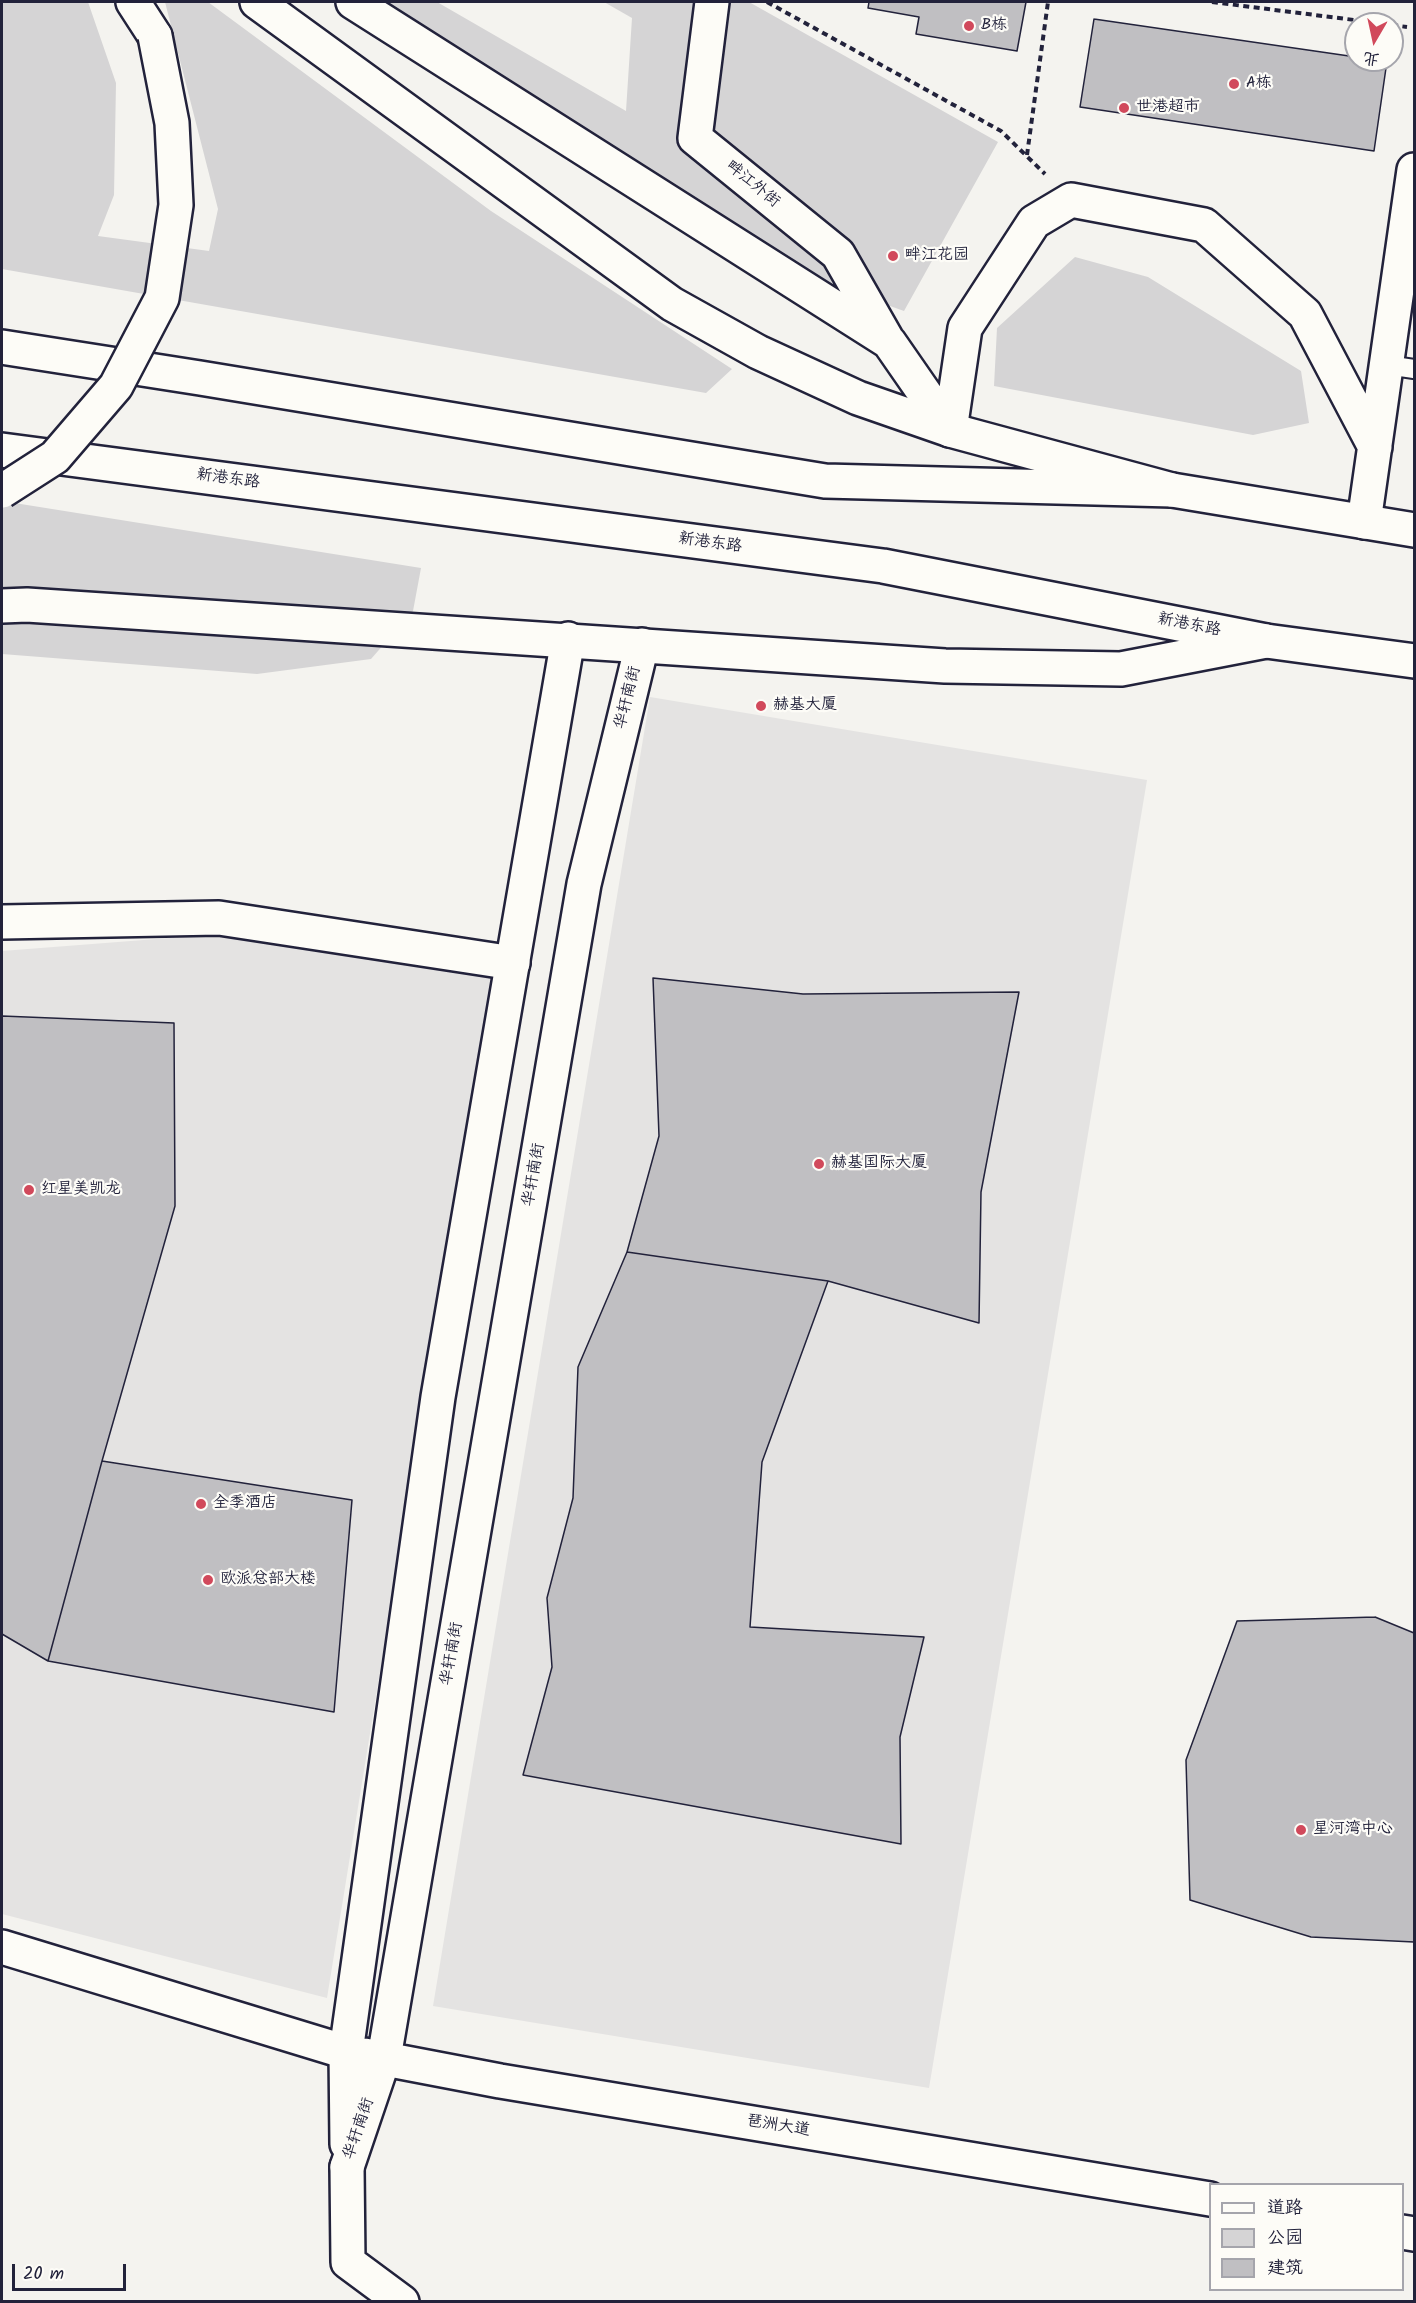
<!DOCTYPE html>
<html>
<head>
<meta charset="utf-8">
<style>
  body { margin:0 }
  #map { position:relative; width:1416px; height:2303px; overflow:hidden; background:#f4f3ef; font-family:Kalam,"LXGW WenKai TC",sans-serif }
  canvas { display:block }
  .frame { position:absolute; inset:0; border:3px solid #22223b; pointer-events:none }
  .legend { position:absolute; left:1209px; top:2183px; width:195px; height:108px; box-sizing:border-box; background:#fdfcf7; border:2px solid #a5a5ac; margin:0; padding:8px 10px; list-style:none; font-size:18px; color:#22223b }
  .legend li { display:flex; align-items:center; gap:12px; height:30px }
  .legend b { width:30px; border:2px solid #a5a5ac }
  .north { position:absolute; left:1344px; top:12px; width:60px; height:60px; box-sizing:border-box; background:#fdfcf7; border:2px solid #a5a5ac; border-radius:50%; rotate:189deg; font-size:16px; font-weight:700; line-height:24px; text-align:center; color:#22223b }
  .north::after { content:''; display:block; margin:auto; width:21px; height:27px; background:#d1495b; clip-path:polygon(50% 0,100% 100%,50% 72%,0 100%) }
  .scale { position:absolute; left:12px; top:2264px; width:114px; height:27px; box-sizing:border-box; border:3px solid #22223b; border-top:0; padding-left:8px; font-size:18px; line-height:21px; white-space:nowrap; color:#22223b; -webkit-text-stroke:4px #fdfcf7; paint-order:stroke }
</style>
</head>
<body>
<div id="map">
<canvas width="1416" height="2303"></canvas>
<div class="frame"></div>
<ul class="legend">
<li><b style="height:8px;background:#fdfcf7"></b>道路</li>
<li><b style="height:16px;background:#d5d4d5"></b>公园</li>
<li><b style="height:16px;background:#c0bfc2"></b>建筑</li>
</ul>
<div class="north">北</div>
<div class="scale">20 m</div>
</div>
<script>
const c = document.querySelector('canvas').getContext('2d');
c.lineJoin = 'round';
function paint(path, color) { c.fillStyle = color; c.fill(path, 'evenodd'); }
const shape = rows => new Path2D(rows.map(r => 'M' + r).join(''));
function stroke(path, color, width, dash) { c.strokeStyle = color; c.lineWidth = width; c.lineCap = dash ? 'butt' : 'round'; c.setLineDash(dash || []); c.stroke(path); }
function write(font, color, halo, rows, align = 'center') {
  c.font = font + ' Kalam,"LXGW WenKai TC",sans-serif'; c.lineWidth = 4.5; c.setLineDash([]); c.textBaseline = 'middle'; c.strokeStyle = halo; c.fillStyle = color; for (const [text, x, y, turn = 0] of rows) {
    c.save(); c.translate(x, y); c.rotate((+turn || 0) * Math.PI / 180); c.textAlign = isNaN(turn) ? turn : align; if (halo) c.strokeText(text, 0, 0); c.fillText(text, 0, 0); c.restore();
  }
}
paint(shape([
  [650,697,1147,780,929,2088,433,2006],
  [221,934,494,970,327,1998,2,1914,2,951]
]), '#e4e3e2');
paint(shape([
  [2,2,88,2,116,83,114,195,98,236,209,251,218,209,165,2,208,2,491,211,732,369,706,393,2,269],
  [383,2,437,2,626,111,632,18,604,2,749,2,998,142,904,311,787,269],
  [1075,257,1148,277,1301,371,1309,423,1253,435,994,386,997,328],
  [2,501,421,568,413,611,371,659,257,674,2,654]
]), '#d5d4d5');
const building = shape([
  [869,2,1026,2,1017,51,916,34,919,17,868,8,869,2],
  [1094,19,1356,57,1356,60,1387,61,1374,151,1080,107,1094,19],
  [653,978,803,994,1019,992,981,1192,979,1323,828,1281,627,1252,659,1136,653,978],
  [2,1016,174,1023,175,1206,102,1461,48,1661,2,1634,2,1016],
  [627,1252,828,1281,762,1462,750,1627,924,1637,900,1737,901,1844,523,1775,552,1667,547,1598,573,1498,578,1367,627,1252],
  [102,1461,352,1500,334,1712,48,1661,102,1461],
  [1375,1617,1414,1633,1414,1942,1311,1937,1190,1900,1186,1760,1237,1621,1375,1617]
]);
paint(building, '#c0bfc2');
stroke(building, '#22223b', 1.5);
const lane = shape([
  [1387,365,1414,369]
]);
const street = shape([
  [353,2,889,342,950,430],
  [712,2,695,138,838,254,886,338],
  [950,430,965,328,1034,222,1071,200,1204,225,1305,314,1375,447],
  [1364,522,1414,170],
  [2,922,219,918,513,963],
  [2,1947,346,2052],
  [347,2167,348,2262,402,2302]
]);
const secondary = shape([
  [364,2055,500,2081,1210,2199],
  [347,2144,346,2052,438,1397,568,639],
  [347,2167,384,2058,584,884,642,645],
  [1402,2232,1414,2234]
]);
const primary = shape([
  [2,347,200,378,825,481,1172,490,1414,530],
  [2,450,883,566,1266,641,1414,661]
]);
const highway = shape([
  [133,2,155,36],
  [257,2,672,304,758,352,858,398,950,430,1172,490],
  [2,606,27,605,945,666,1121,669,1266,641]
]);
stroke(lane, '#22223b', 22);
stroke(street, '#22223b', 38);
stroke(secondary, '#22223b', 38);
stroke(primary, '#22223b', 38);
stroke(highway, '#22223b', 38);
stroke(shape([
  [767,2,1001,131,1045,174],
  [1212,2,1386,24],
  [1392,25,1407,27],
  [1027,155,1048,2]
]), '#22223b', 4, [6, 4.5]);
stroke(lane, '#fdfcf7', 18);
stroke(street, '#fdfcf7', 33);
stroke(secondary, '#fdfcf7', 33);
stroke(primary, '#fdfcf7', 33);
stroke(highway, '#fdfcf7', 33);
const highwayBridge = shape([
  [2,491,55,457,116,386,162,298,176,205,172,123,155,36]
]);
stroke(highwayBridge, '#22223b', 38, []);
stroke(highwayBridge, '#fdfcf7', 33);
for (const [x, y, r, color] of [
  [969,26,6,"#d1495b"],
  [1234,84,6,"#d1495b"],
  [1124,108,6,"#d1495b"],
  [893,256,6,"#d1495b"],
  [761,706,6,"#d1495b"],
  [819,1164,6,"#d1495b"],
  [29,1190,6,"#d1495b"],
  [201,1504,6,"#d1495b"],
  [208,1580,6,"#d1495b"],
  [1301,1830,6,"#d1495b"]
]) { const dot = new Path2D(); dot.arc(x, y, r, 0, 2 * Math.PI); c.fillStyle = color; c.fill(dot); stroke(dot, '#fdfcf7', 2); }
write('16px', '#22223b', '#fdfcf7', [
  ["B栋",981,26],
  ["A栋",1246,84],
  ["世港超市",1136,108],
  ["畔江花园",905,256],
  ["赫基大厦",773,706],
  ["赫基国际大厦",831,1164],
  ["红星美凯龙",41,1190],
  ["全季酒店",213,1504],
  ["欧派总部大楼",220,1580],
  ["星河湾中心",1313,1830]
], 'left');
write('16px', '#22223b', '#fdfcf7', [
  ["畔江外街",752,185,39],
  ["新港东路",228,480,8],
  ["新港东路",710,544,8],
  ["新港东路",1189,626,11],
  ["华轩南街",629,698,-76],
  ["华轩南街",535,1175,-80],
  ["华轩南街",453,1654,-80],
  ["琶洲大道",778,2127,9],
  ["华轩南街",360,2129,-71]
]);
</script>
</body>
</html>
